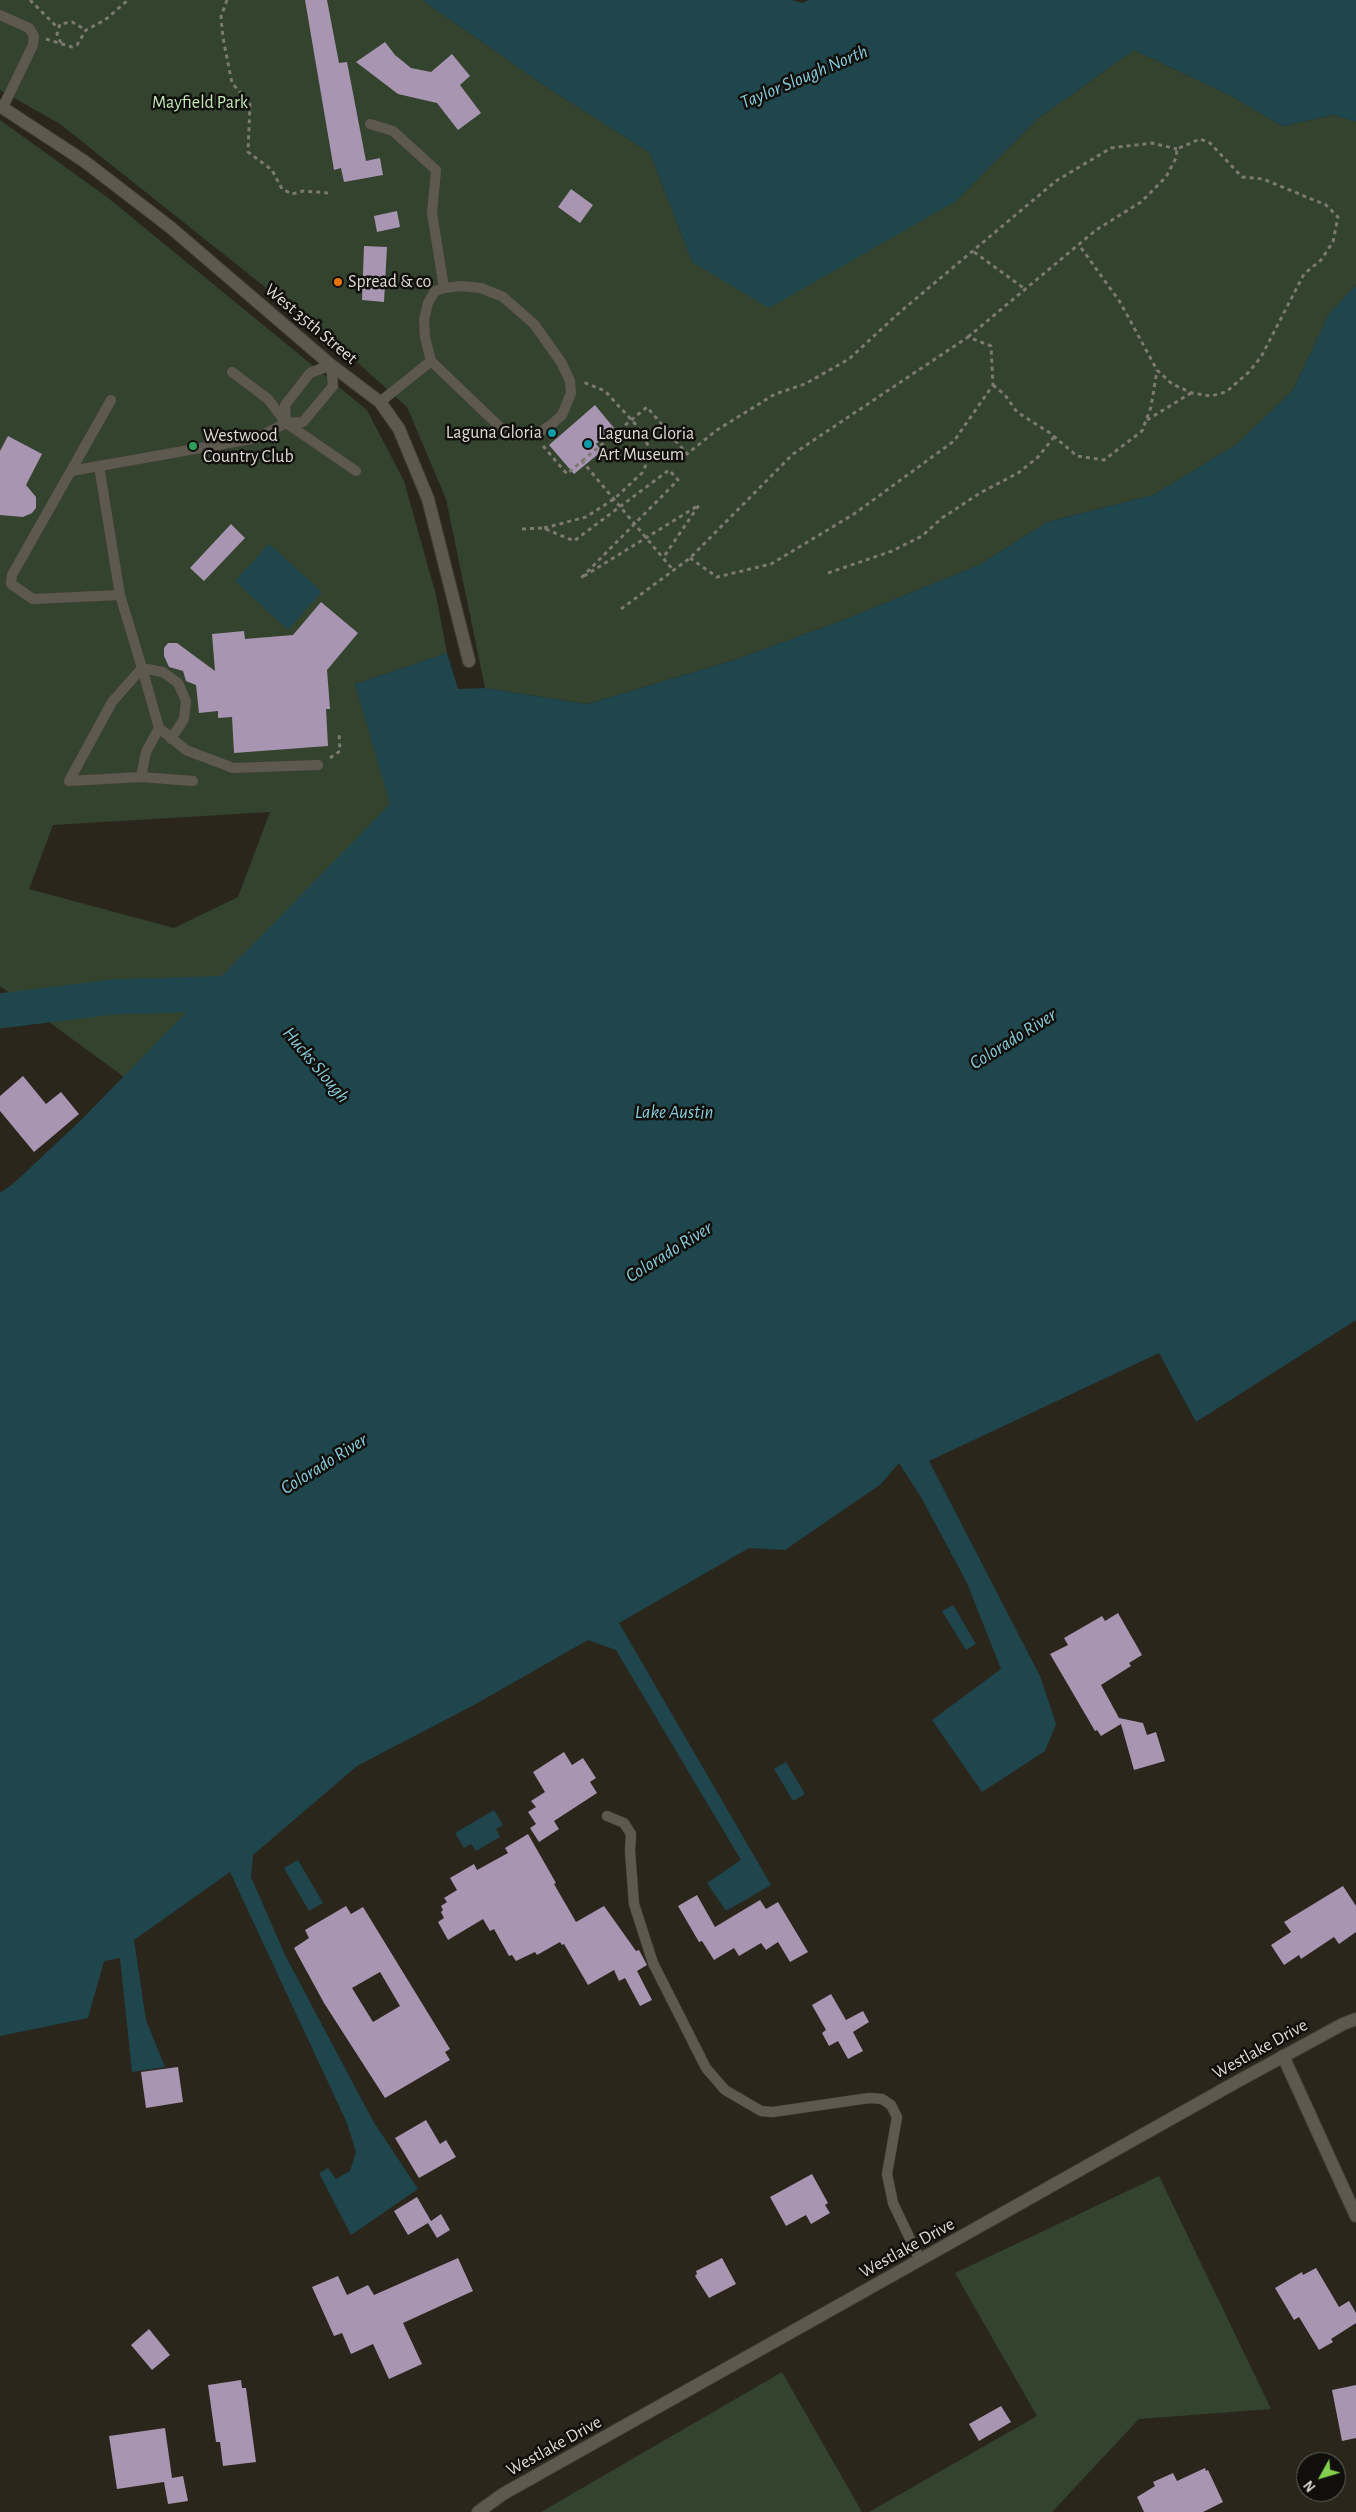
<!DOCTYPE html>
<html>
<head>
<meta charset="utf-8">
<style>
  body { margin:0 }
  #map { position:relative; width:1356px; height:2512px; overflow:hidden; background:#2a261c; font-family:"Alegreya Sans",sans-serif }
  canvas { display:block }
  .north { position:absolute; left:1296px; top:2452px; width:50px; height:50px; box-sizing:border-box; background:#110f0b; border:1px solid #63615c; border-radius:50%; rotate:231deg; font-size:14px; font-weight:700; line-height:20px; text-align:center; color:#dedbd5 }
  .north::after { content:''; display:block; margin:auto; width:18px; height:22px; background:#84cf4d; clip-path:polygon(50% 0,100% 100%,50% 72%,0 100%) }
</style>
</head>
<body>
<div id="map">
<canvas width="1356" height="2512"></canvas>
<div class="north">N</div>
</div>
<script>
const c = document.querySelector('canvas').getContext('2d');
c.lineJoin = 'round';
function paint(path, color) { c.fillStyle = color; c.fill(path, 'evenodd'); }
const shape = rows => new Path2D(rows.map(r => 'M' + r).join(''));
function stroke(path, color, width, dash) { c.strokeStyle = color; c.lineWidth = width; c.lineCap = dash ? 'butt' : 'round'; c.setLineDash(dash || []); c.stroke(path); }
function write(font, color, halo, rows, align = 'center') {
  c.font = font + ' "Alegreya Sans",sans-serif'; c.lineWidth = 5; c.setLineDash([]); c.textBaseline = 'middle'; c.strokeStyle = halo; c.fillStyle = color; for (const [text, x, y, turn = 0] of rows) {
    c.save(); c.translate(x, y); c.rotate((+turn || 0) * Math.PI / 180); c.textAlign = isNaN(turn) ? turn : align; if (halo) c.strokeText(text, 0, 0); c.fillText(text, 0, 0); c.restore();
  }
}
paint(shape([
  [0,0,422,0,545,86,650,153,692,262,956,201,1036,120,1134,50,1231,96,1282,126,1334,115,1356,122,1356,285,1329,314,1293,390,1237,444,1153,495,1047,522,979,565,838,622,734,660,587,704,485,688,446,499,407,407,339,346,60,124,0,90],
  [0,120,107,197,367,410,404,481,436,595,447,653,355,684,391,804,124,1077,0,986],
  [270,812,238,897,174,928,29,889,53,825],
  [1159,2176,1271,2409,1139,2419,1052,2512,869,2512,1037,2416,955,2273],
  [782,2372,862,2512,541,2512]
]), '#33432e');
paint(shape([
  [422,0,792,0,803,3,808,0,1356,0,1356,122,1334,115,1282,126,1231,96,1134,50,1036,120,956,201,769,308,692,262,650,153,545,86],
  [1356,285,1356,1320,1196,1422,1159,1353,929,1461,1040,1676,1056,1724,1045,1751,982,1792,932,1720,1001,1669,967,1583,921,1497,899,1463,881,1484,785,1550,749,1548,619,1623,771,1885,726,1911,707,1883,741,1860,616,1650,588,1640,474,1705,357,1766,253,1855,251,1877,285,1955,373,2121,418,2189,351,2235,319,2173,328,2168,336,2179,350,2171,356,2152,347,2123,230,1872,134,1940,146,2020,165,2067,132,2072,120,1958,104,1961,88,2018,0,2036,0,1193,13,1184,81,1120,390,804,355,684,447,653,458,689,485,688,587,704,734,660,838,622,979,565,1047,522,1153,495,1237,444,1293,390,1329,314],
  [269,544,322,592,288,630,235,581],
  [953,1605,976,1644,966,1650,942,1611],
  [786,1762,805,1794,793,1801,774,1769],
  [494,1810,503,1825,496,1829,500,1837,476,1851,471,1844,464,1848,455,1833],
  [298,1860,323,1903,309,1911,284,1868]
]), '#1f454d');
stroke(shape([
  [0,1011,113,997,237,993,252,998]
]), '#1f454d', 35);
paint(shape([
  [305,0,327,0,339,63,347,62,366,161,380,158,383,175,344,182,341,168,334,170],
  [385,42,395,55,411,68,431,72,452,54,470,76,460,85,481,113,458,130,437,103,398,94,356,62],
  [571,189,593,205,580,223,558,207],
  [397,211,400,227,377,232,374,216],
  [364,246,387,247,384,302,362,300],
  [595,405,614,428,596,444,602,451,574,474,549,445],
  [8,436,42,454,26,485,36,497,36,508,32,513,23,517,0,515,0,451],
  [231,524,245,538,204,581,190,568],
  [321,602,358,633,327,670,330,709,326,709,328,746,234,753,232,717,218,718,218,711,199,713,196,685,186,681,183,671,169,667,164,656,164,648,168,643,177,643,215,671,212,634,244,631,245,639,293,635],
  [23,1076,46,1104,61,1092,79,1114,34,1152,0,1111,0,1096],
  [1118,1613,1142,1655,1129,1663,1131,1666,1101,1685,1119,1718,1143,1723,1147,1735,1156,1732,1165,1761,1134,1770,1121,1724,1101,1736,1097,1730,1095,1731,1050,1654,1068,1645,1064,1638,1102,1616,1105,1621],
  [564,1752,572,1765,583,1758,596,1778,590,1782,597,1793,554,1821,559,1829,539,1842,530,1828,536,1824,528,1812,536,1807,531,1801,545,1792,533,1772],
  [528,1834,556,1883,554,1884,576,1922,604,1906,636,1951,639,1950,647,1965,637,1971,652,2000,640,2006,625,1978,619,1981,614,1970,588,1985,564,1944,562,1945,560,1942,537,1955,535,1952,516,1961,512,1955,509,1956,494,1929,490,1931,483,1919,448,1940,438,1922,444,1918,441,1912,443,1910,441,1906,447,1902,444,1898,457,1890,450,1878,474,1864,477,1870,508,1853,505,1848],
  [1343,1886,1356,1906,1356,1932,1339,1944,1334,1937,1301,1959,1299,1955,1284,1965,1271,1945,1291,1932,1284,1922],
  [697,1895,715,1927,760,1900,766,1909,778,1902,808,1952,790,1962,778,1942,766,1950,761,1943,739,1956,734,1948,714,1960,702,1941,699,1942,678,1906],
  [346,1906,351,1914,363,1907,450,2049,445,2052,450,2060,385,2098,324,2003,294,1948,309,1938,305,1930],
  [380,1972,400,2006,373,2022,352,1988],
  [831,1994,846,2020,863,2011,869,2022,853,2032,863,2051,848,2059,838,2041,829,2046,822,2033,826,2030,812,2005],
  [178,2067,183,2102,146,2108,141,2072],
  [426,2120,440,2144,446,2140,456,2157,419,2178,395,2138],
  [812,2174,828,2203,825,2205,830,2213,811,2224,806,2215,786,2226,770,2197],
  [417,2197,431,2221,441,2214,450,2230,437,2238,428,2223,408,2235,394,2211],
  [458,2258,473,2291,403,2323,422,2364,389,2379,373,2344,351,2354,342,2333,334,2336,312,2287,338,2276,347,2295,368,2285,374,2295],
  [722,2258,736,2284,709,2298,695,2276,697,2274,696,2271],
  [1316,2268,1339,2307,1349,2301,1356,2313,1356,2323,1331,2339,1333,2342,1319,2350,1299,2317,1294,2320,1275,2288,1302,2272,1303,2275],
  [149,2329,170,2355,152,2370,131,2345],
  [241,2380,242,2388,246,2388,256,2462,223,2466,220,2442,216,2442,208,2385],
  [1356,2385,1356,2438,1342,2441,1332,2390],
  [1001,2406,1011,2422,979,2441,969,2424],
  [165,2428,172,2478,183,2476,188,2501,168,2504,164,2482,117,2489,109,2436],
  [1205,2468,1206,2471,1208,2470,1223,2502,1203,2512,1144,2512,1137,2497,1155,2486,1153,2482,1173,2473,1177,2481]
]), '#a895b1');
const service = shape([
  [0,15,29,28,34,36,33,45,3,107],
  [370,124,393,131,436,170,432,213,444,288],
  [331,365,333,386,303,422,286,423,285,405,310,373,331,365],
  [232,372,268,399,286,423,356,471],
  [111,400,12,575,11,584,33,599,120,595,142,668,112,702,69,781,141,777,146,752,159,728,186,750,233,768,318,765],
  [380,402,431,361,503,430,513,435,527,435,542,431,552,424,562,415,571,393,570,381,561,362,534,324,503,297,481,288,461,286,444,288,435,291,428,303,424,320,425,337,431,361],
  [99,466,120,595],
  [71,471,257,438,286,423],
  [159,728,142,668,163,672,178,683,186,701,184,719,171,739],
  [141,777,193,781],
  [607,1816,624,1823,631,1834,630,1851,634,1904,653,1963,706,2068,725,2090,761,2111,773,2112,869,2098,882,2099,891,2105,897,2117,887,2174,893,2203,920,2260]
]);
const minor = shape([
  [0,106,84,161,170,227,331,365,380,402,399,429,428,499,469,661],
  [1283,2056,1356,2216]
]);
const tertiary = shape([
  [478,2512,503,2494,1240,2080,1343,2024,1356,2019]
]);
stroke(service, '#434038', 11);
stroke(minor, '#434038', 14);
stroke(tertiary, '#434038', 14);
stroke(shape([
  [30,0,58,28],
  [227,0,221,17,223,38,232,83,250,104,248,152,272,170,282,189,292,194,303,191,329,193],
  [46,39,72,47,77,45,86,30,105,20,128,0],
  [61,43,57,34,60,24,72,22,86,30],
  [974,252,1025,289],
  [968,337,1096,230,1141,202,1166,177,1176,158,1177,149,1200,139,1210,143,1242,177,1263,179,1326,205,1338,217,1333,242,1321,260,1304,274,1261,357,1249,372,1226,392,1211,396,1192,393,1172,384,1157,370,1120,302,1079,245],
  [993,385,1005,395,1017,412,1050,433,1077,456,1104,460,1142,431,1151,407,1157,370],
  [1147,420,1191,393],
  [543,446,567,474,582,461,673,570],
  [582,461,647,407,687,454,717,430,775,394,805,384,849,359,900,312,1056,181,1111,148,1152,143,1177,149],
  [544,528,586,517,614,499,642,473,647,463,649,447,638,427,605,391,583,382],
  [522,529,543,528,574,541,669,470,678,480,581,578,699,505,663,558],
  [828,573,892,551,922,536,942,518,980,493,1018,473,1038,457,1054,437],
  [621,609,690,558,793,454,968,337,991,346,993,385,954,441,854,514,771,564,717,577,690,558],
  [330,758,340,751,339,732]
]), '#7d7971', 3, [4, 4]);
stroke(service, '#5e594e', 10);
stroke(minor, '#5e594e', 12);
stroke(tertiary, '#5e594e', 12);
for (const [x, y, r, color] of [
  [338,282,5,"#e8710a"],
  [552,433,5,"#0f9aa8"],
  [588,444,5,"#0f9aa8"],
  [193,446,5,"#2e9e5b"]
]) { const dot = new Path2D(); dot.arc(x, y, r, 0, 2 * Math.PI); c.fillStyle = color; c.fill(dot); stroke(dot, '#110f0b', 2); }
write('18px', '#c2e6b6', '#110f0b', [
  ["Mayfield Park",200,103]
]);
write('18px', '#dedbd5', '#110f0b', [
  ["Spread & co",348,282],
  ["Laguna Gloria",542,433,"right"],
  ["Laguna Gloria",598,434],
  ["Art Museum",598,455],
  ["Westwood",203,436],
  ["Country Club",203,457]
], 'left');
write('18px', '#dedbd5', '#110f0b', [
  ["West 35th Street",311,324,40],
  ["Westlake Drive",1260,2049,-29],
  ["Westlake Drive",907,2248,-29],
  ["Westlake Drive",554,2446,-29]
]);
write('italic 19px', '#85ccdd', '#110f0b', [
  ["Taylor Slough North",804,77,-23],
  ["Colorado River",1013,1039,-32],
  ["Hucks Slough",316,1065,50],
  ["Lake Austin",674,1112],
  ["Colorado River",669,1252,-32],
  ["Colorado River",324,1464,-32]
]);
</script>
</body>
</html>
